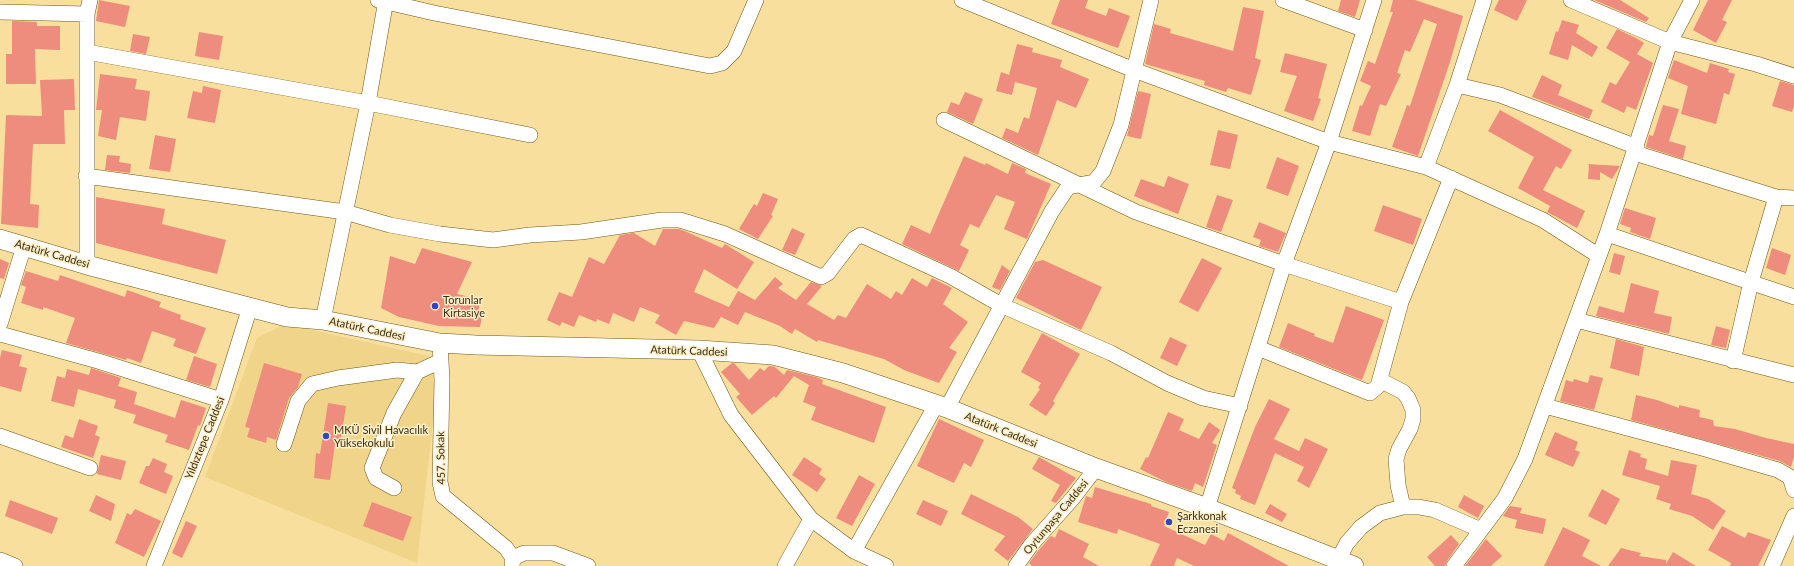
<!DOCTYPE html>
<html>
<head>
<meta charset="utf-8">
<style>
  body { margin:0 }
  canvas { display:block; background:#f8df9d }
</style>
</head>
<body>
<canvas width="1794" height="566"></canvas>
<script>
const c = document.querySelector('canvas').getContext('2d');
c.lineJoin = 'round';
function paint(path, color) { c.fillStyle = color; c.fill(path, 'evenodd'); }
const shape = rows => new Path2D(rows.map(r => 'M' + r).join(''));
function stroke(path, color, width, dash) { c.strokeStyle = color; c.lineWidth = width; c.lineCap = dash ? 'butt' : 'round'; c.setLineDash(dash || []); c.stroke(path); }
function write(font, color, halo, rows, align = 'center') {
  c.font = font + ' Lato,sans-serif'; c.lineWidth = 3; c.setLineDash([]); c.textBaseline = 'middle'; c.strokeStyle = halo; c.fillStyle = color; for (const [text, x, y, turn = 0] of rows) {
    c.save(); c.translate(x, y); c.rotate((+turn || 0) * Math.PI / 180); c.textAlign = isNaN(turn) ? turn : align; if (halo) c.strokeText(text, 0, 0); c.fillText(text, 0, 0); c.restore();
  }
}
paint(shape([
  [285,324,429,356,436,395,417,563,205,477,257,338]
]), '#f0d489');
paint(shape([
  [99,0,130,6,125,27,96,21],
  [1060,0,1088,0,1085,8,1106,16,1109,8,1130,16,1118,48,1051,24],
  [1341,0,1360,0,1355,17,1338,11],
  [1393,0,1415,0,1463,16,1450,62,1418,156,1392,147,1407,105,1410,106,1437,24,1424,19,1410,52,1405,50,1397,73,1401,74,1386,106,1380,104,1370,136,1352,131,1360,105,1362,106,1371,86,1360,81,1368,61,1375,64,1393,12,1390,12],
  [1499,0,1527,0,1517,21,1494,10],
  [1594,0,1620,0,1649,18,1646,22],
  [1708,0,1732,0,1722,20,1727,22,1716,43,1693,30],
  [1243,7,1264,11,1255,58,1261,60,1251,95,1228,88,1226,92,1204,85,1205,81,1145,64,1154,24,1171,29,1170,33,1233,51],
  [1562,20,1579,25,1576,33,1598,47,1592,57,1572,45,1568,60,1549,54,1556,31,1558,32],
  [12,21,37,22,37,26,60,26,60,50,35,49,36,84,6,84,6,54,12,54],
  [1617,29,1636,38,1644,43,1637,54,1653,63,1636,110,1627,106,1624,113,1601,102,1610,82,1616,85,1630,62,1606,48],
  [199,32,223,36,219,60,195,56],
  [133,34,150,37,146,54,130,51],
  [1017,44,1033,48,1032,52,1062,60,1060,67,1089,79,1076,108,1057,100,1038,155,1002,138,1006,128,1018,133,1024,117,1029,119,1037,88,1015,82,1012,95,996,91,1001,72,1009,75],
  [1285,53,1327,64,1318,98,1321,99,1313,121,1284,111,1297,76,1280,72],
  [1674,60,1707,73,1710,63,1729,69,1728,72,1735,74,1729,95,1724,93,1716,124,1681,114,1688,86,1668,78],
  [100,74,137,79,135,89,150,91,146,121,120,117,116,140,98,136,102,110,96,110],
  [1542,75,1562,85,1558,95,1593,110,1589,119,1532,97],
  [74,79,75,110,64,110,65,144,33,144,30,204,39,205,38,228,1,224,6,115,42,116,40,80],
  [1780,81,1794,85,1794,106,1792,112,1772,106],
  [203,86,221,90,215,123,187,118,193,91,202,93],
  [1138,91,1151,94,1141,139,1127,136],
  [965,92,983,99,973,124,947,112,951,102,959,105],
  [1663,105,1679,109,1669,141,1686,146,1683,159,1646,147,1649,135,1653,136],
  [1500,110,1572,150,1561,169,1556,166,1543,190,1585,211,1577,228,1547,212,1550,206,1518,188,1534,157,1488,131],
  [1218,130,1238,135,1230,169,1210,165],
  [155,135,176,139,170,172,149,169],
  [107,155,120,156,119,162,131,164,130,173,105,170],
  [964,156,985,165,986,163,1008,174,1012,163,1026,169,1025,173,1051,184,1027,239,1004,229,1015,202,996,195,979,228,970,224,960,245,969,250,959,271,902,244,911,225,930,234],
  [1277,157,1299,166,1288,196,1266,188],
  [1587,164,1620,166,1612,179,1600,172,1600,180,1588,179,1589,165],
  [1168,176,1189,184,1178,214,1134,196,1141,179,1164,187],
  [763,193,778,199,771,215,773,216,758,239,739,229,754,204,757,206],
  [1217,195,1233,200,1221,232,1206,227],
  [96,197,165,209,162,224,226,240,217,274,96,243],
  [1383,205,1422,219,1413,245,1374,231],
  [1625,208,1656,218,1650,239,1630,232,1631,228,1620,224],
  [1259,222,1286,233,1278,252,1259,246,1261,240,1253,237],
  [792,228,805,234,795,255,782,250],
  [663,229,679,229,687,232,722,248,725,244,754,262,737,289,704,269,694,292,729,307,738,291,755,300,775,277,783,284,778,288,796,300,811,282,822,286,807,304,834,320,838,315,846,318,867,284,891,299,896,291,902,295,912,278,927,287,932,278,952,288,943,304,968,322,949,348,957,352,939,383,904,370,884,359,818,340,817,342,795,329,792,334,780,326,745,312,738,325,721,317,714,328,684,321,676,335,655,323,660,315,640,307,634,322,613,313,609,324,597,319,596,322,579,315,574,327,562,322,560,326,547,320,559,292,572,297,589,257,604,264,620,235,634,233,655,246],
  [422,248,472,262,457,294,479,299,479,310,483,311,480,327,439,326,399,317,381,308,390,256,415,264],
  [1772,248,1791,255,1785,275,1766,268],
  [1614,253,1625,256,1620,275,1609,272],
  [1202,258,1222,268,1198,312,1179,302],
  [0,259,9,263,4,279,0,278],
  [1043,260,1102,287,1081,330,1016,298,1035,262],
  [1002,265,1010,271,1000,290,992,287],
  [26,271,58,281,60,275,125,297,127,290,161,302,159,307,181,315,180,319,206,328,196,354,173,346,176,339,152,331,141,363,127,358,126,360,66,343,75,318,43,307,43,310,21,303,26,287,21,285],
  [1631,283,1659,291,1654,313,1672,317,1669,334,1596,316,1599,306,1624,313],
  [1346,306,1384,320,1362,380,1279,347,1288,323,1315,334,1314,336,1333,343],
  [1716,326,1730,330,1726,348,1711,345],
  [1042,333,1080,354,1053,401,1055,403,1046,416,1029,405,1040,389,1038,388,1041,383,1021,372],
  [1170,337,1187,345,1177,366,1160,358],
  [1616,339,1644,347,1639,376,1610,368],
  [2,350,22,355,19,366,27,368,21,392,0,386,0,358],
  [194,356,217,364,210,387,186,380],
  [264,363,302,374,298,387,289,398,276,440,267,437,266,443,247,437,250,428,245,427],
  [732,363,734,363,749,380,760,368,764,371,769,366,771,366,775,367,784,375,787,370,816,377,823,380,822,384,886,407,874,443,811,420,816,407,803,402,809,385,794,376,776,398,774,396,752,415,736,397,740,394,721,372],
  [91,368,121,378,118,386,137,392,134,404,175,418,181,400,206,408,200,426,198,425,189,450,165,442,168,435,133,423,136,415,114,408,116,400,78,389,74,407,51,401,57,376,65,378,67,369,89,375],
  [1590,375,1603,378,1594,410,1560,401,1566,380,1573,382,1574,379,1588,383],
  [1636,395,1657,400,1679,408,1679,405,1700,410,1699,417,1713,420,1714,426,1735,429,1766,438,1794,444,1794,457,1791,467,1780,461,1631,420],
  [1269,399,1290,409,1274,439,1299,451,1305,438,1328,449,1309,488,1297,481,1304,467,1275,453,1255,505,1240,499,1241,496,1235,493,1236,490,1232,488,1255,427],
  [328,403,346,406,340,445,335,444,330,480,314,478,316,453,320,454],
  [1168,412,1184,419,1179,430,1199,439,1209,422,1220,430,1212,443,1217,445,1203,487,1195,483,1192,491,1166,482,1140,469,1146,457,1148,458],
  [79,419,98,426,95,435,100,437,93,458,61,447,65,435,73,438],
  [939,419,984,440,971,467,964,463,954,483,917,466],
  [1555,432,1578,442,1575,450,1580,452,1573,467,1545,455],
  [1629,450,1641,454,1640,457,1647,459,1645,469,1668,476,1671,460,1697,465,1691,494,1708,499,1726,511,1713,530,1692,516,1669,509,1671,504,1656,499,1660,486,1622,475],
  [101,455,126,461,121,480,97,474],
  [804,457,822,469,819,474,826,479,817,492,792,475],
  [1039,457,1076,478,1056,503,1051,501,1060,485,1032,469],
  [153,458,167,464,164,472,173,476,166,494,139,483,146,466,149,466],
  [859,475,875,484,852,526,836,518],
  [1095,487,1151,504,1151,506,1169,512,1164,526,1205,545,1211,534,1224,541,1228,533,1289,566,1194,566,1177,558,1174,566,1150,566,1160,544,1118,529,1117,534,1078,522,1086,496,1092,498],
  [1602,489,1620,499,1606,525,1588,516],
  [971,494,1018,517,1033,529,1008,561,994,550,1005,536,961,514],
  [96,495,115,504,111,521,89,511],
  [1464,495,1484,506,1478,518,1458,507],
  [10,500,58,518,52,534,5,516],
  [923,500,948,511,941,526,916,514],
  [372,502,412,517,403,541,363,526],
  [1270,504,1287,514,1282,522,1265,513],
  [1510,506,1522,508,1520,513,1546,519,1543,534,1515,528,1517,520,1503,516],
  [135,509,161,521,144,557,115,543,127,513,131,515],
  [186,521,197,526,182,558,172,553],
  [1722,526,1745,538,1748,532,1771,540,1758,566,1730,566,1731,563,1708,550],
  [1563,527,1590,540,1582,556,1601,566,1544,566],
  [1059,529,1089,544,1083,557,1099,566,1032,566,1029,563,1038,551,1051,536,1055,538],
  [1451,535,1459,544,1447,561,1445,566,1435,566,1427,557],
  [1486,539,1502,556,1491,566,1465,566],
  [1621,548,1641,553,1639,556,1666,560,1666,564,1673,552,1696,566,1608,566]
]), '#ee8d7d');
const minor = shape([
  [378,0,434,13,710,66,722,63,734,51,756,0],
  [962,0,1134,70,1329,142,1426,167,1543,220,1599,256],
  [1283,0,1365,30],
  [1571,0,1670,42,1756,64,1794,76],
  [0,12,87,14],
  [87,52,368,103,530,135],
  [1457,85,1500,95,1637,147],
  [944,120,1136,212,1284,264,1401,302],
  [1635,153,1776,197,1794,198],
  [1426,167,1457,85,1484,0],
  [86,176,345,212,390,225,440,234,493,240,530,235,581,232,662,220,680,220,725,234,821,277,828,273,854,239,861,235,950,276,1003,306,1111,353,1167,383,1203,398,1240,406],
  [1607,234,1794,297],
  [87,265,87,14,90,0],
  [323,320,368,103,386,0],
  [1576,320,1794,375],
  [0,324,24,246],
  [0,334,98,361,221,400],
  [440,343,442,380,440,482,443,496,506,548,513,558,512,566],
  [1258,348,1370,393,1378,386,1401,302,1451,178],
  [699,350,731,415,811,519,854,551,886,566],
  [1733,361,1751,282,1776,197],
  [1380,380,1403,392,1408,398,1413,410,1413,419,1410,429,1399,449,1396,459,1398,485,1403,507],
  [1545,406,1702,448,1778,470,1790,477,1794,490],
  [947,408,1052,211,1068,187,1094,182,1103,171,1121,125,1151,0],
  [0,436,90,468],
  [284,444,298,401,312,384,338,378,397,370,417,372],
  [394,488,376,478,372,468,394,413,417,372,441,361],
  [1207,508,1284,264,1329,142,1374,0],
  [854,551,936,405],
  [513,558,524,553,553,553,588,566],
  [0,560,15,566],
  [1338,560,1347,543,1361,527,1380,513,1403,507,1419,507,1435,510,1481,530],
  [154,566,221,400,250,307],
  [785,566,811,519],
  [1016,566,1031,545,1073,498,1096,468],
  [1454,566,1505,498,1525,459,1607,234,1670,42,1692,0],
  [1772,566,1794,516]
]);
const major = shape([
  [0,239,87,265,287,317,323,320,440,343,476,345,699,350,773,355,843,373,947,408,1096,468,1207,508,1354,566]
]);
stroke(minor, '#6f5913', 16);
stroke(major, '#6f5913', 20);
stroke(minor, '#fff', 15);
stroke(major, '#fff', 19);
for (const [x, y, r, color] of [
  [435,306,4,"#3348b9"],
  [326,436,4,"#3348b9"],
  [1169,522,4,"#3348b9"]
]) { const dot = new Path2D(); dot.arc(x, y, r, 0, 2 * Math.PI); c.fillStyle = color; c.fill(dot); stroke(dot, '#fceec6', 1.5); }
write('11px', '#392f14', '#fceec6', [
  ["Atatürk Caddesi",52,254,16],
  ["Atatürk Caddesi",367,329,12],
  ["Atatürk Caddesi",689,351,2],
  ["Atatürk Caddesi",1001,430,22],
  ["Yıldıztepe Caddesi",205,438,-68],
  ["457. Sokak",441,458,-91],
  ["Oytunpaşa Caddesi",1056,517,-50]
]);
write('11px', '#392f14', '#fceec6', [
  ["Torunlar",443,300],
  ["Kirtasiye",443,313],
  ["MKÜ Sivil Havacılık",334,430],
  ["Yüksekokulu",334,443],
  ["Şarkkonak",1177,516],
  ["Eczanesi",1177,529]
], 'left');
</script>
</body>
</html>
